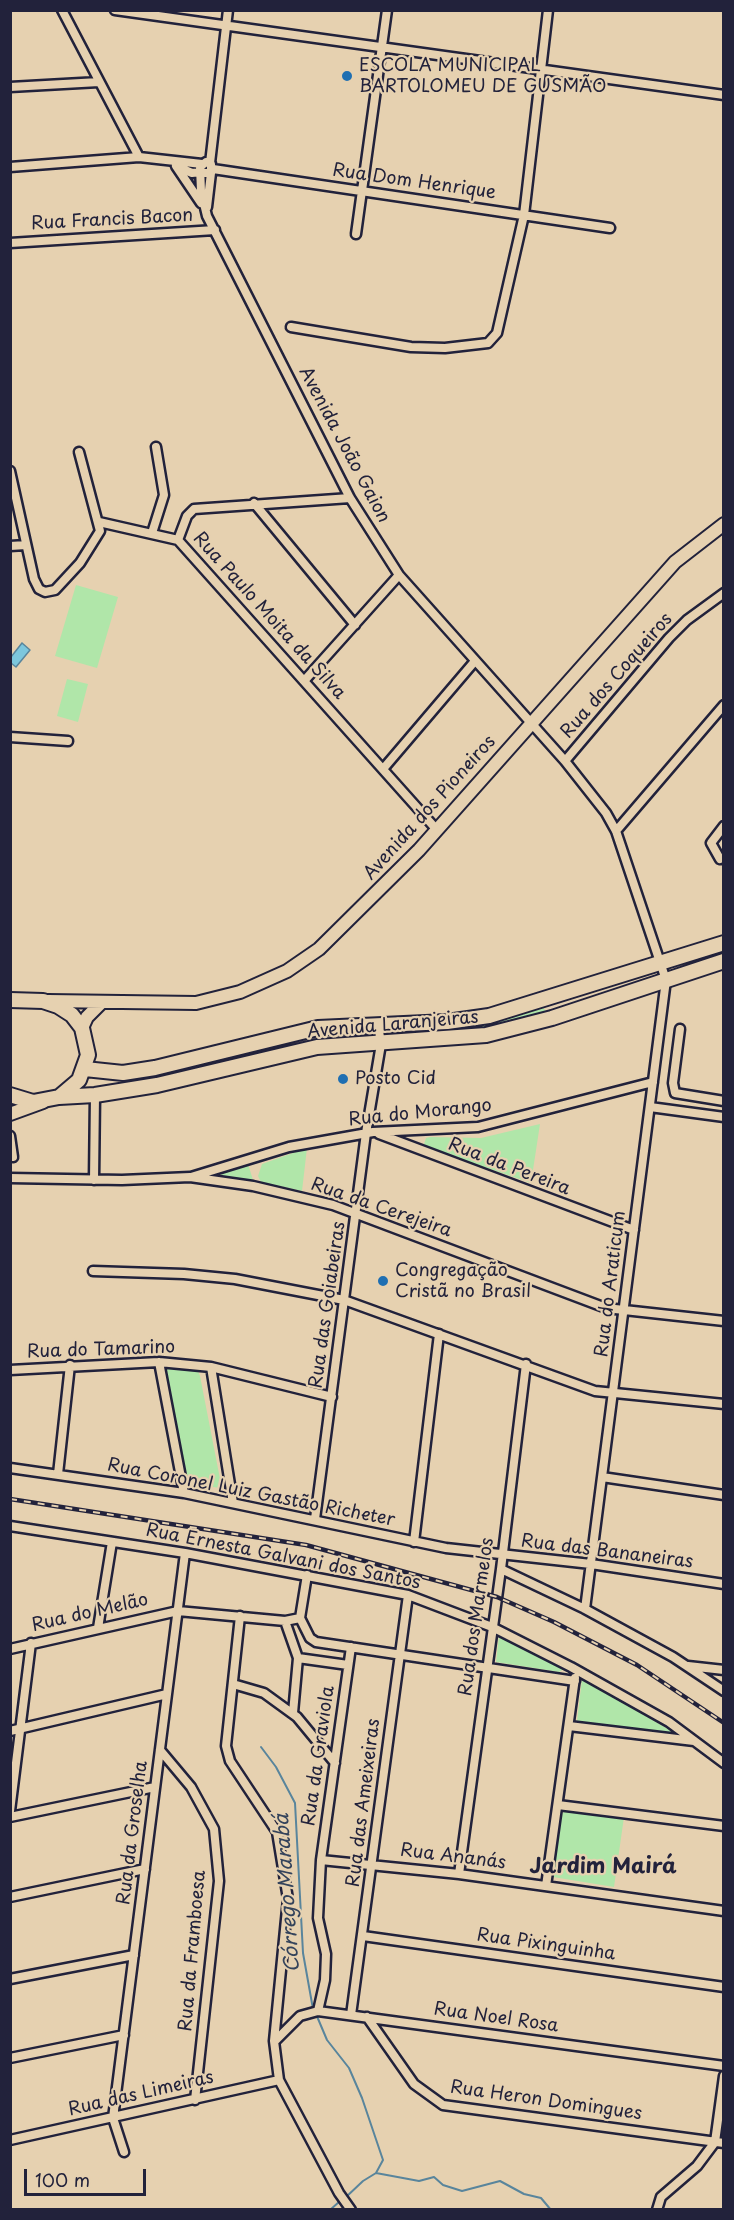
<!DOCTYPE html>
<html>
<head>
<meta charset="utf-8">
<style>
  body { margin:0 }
  #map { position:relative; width:734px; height:2220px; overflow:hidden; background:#e6d1b0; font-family:"Playpen Sans",sans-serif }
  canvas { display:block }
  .frame { position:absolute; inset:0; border:12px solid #22223b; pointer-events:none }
  .scale { position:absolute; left:24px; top:2169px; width:122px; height:27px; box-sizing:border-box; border:3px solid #22223b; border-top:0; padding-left:8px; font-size:18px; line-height:21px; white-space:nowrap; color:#22223b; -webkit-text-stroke:4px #e6d1b0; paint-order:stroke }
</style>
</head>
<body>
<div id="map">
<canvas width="734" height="2220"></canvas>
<div class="frame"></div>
<div class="scale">100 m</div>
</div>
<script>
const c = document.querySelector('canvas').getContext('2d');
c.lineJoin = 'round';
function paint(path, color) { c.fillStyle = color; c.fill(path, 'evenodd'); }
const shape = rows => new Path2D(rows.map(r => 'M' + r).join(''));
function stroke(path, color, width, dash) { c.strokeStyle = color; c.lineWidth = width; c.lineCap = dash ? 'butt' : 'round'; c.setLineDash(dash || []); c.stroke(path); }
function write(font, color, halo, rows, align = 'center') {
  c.font = font + ' "Playpen Sans",sans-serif'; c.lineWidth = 4.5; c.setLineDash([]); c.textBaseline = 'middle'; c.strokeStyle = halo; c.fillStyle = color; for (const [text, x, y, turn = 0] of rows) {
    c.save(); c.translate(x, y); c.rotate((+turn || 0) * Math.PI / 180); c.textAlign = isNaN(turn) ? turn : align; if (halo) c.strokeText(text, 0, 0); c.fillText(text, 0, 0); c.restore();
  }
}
paint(shape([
  [76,585,118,597,97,668,55,656],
  [67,679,88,684,78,722,57,716],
  [542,1005,546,1012,495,1026,437,1034,395,1035,392,1029],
  [540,1124,531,1183,426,1147,424,1144,426,1138,430,1137,481,1138],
  [307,1148,302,1191,261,1182,258,1176,262,1164],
  [248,1164,253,1180,221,1178,221,1171],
  [170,1366,198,1371,200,1376,221,1484,220,1488,193,1484,188,1480,164,1373],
  [499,1636,562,1667,562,1670,559,1672,496,1662],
  [582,1679,680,1736,577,1721],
  [569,1809,624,1817,614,1887,553,1877,552,1872,561,1814]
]), '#b0e6a9');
const water = shape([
  [22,643,30,650,16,667,11,663,11,657,22,643]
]);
paint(water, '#7dc7dd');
stroke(water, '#59859c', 1.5);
stroke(shape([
  [261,1747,276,1767,295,1803,303,1953,313,2009],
  [316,2014,327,2040,349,2068,362,2098,383,2160,376,2173],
  [345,2198,363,2181,376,2173,419,2181,434,2177,443,2185,462,2191,500,2181,524,2194,541,2198,551,2210],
  [330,2210,340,2201]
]), '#59859c', 2);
const street = shape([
  [62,10,139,157],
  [115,10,724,95],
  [10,87,99,82],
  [210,163,228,10],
  [176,166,201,203],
  [10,167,139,157,202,164],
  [178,167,192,173,202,172],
  [213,169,610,228],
  [202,173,211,173,211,164,206,162,200,167,201,191,207,216,350,498,399,575,565,761,606,813,616,831,666,980,585,1609],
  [207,207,211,173],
  [356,234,387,10],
  [10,243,215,230],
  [291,327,411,347,445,348,488,343,497,333,524,215,548,10],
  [10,471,34,579,39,589,45,592,55,590,80,563,100,531,79,452],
  [254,503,355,625],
  [99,522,178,540,437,830],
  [152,533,164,495,156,447],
  [178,540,187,516,194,509,350,498],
  [10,546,26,545],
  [304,681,399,575],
  [10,737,68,741],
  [565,761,669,638,687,620,724,593],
  [383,769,475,661],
  [616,831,724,705],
  [720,859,711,843,724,826],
  [680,1029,673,1083,675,1093,724,1101],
  [650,1107,724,1117],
  [379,1134,634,1230],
  [10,1136,13,1157],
  [191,1177,289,1147,373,1132,478,1127,653,1082],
  [10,1178,122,1180,190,1177,253,1186,333,1205,606,1308,724,1321],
  [94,1180,95,1095],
  [93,1271,184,1274,235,1279,344,1300,595,1391,724,1404],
  [159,1362,184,1493],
  [211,1367,233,1503],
  [10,1370,159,1362,211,1367,332,1397],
  [10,1468,184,1493,446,1548,591,1564,724,1584],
  [58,1474,70,1365],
  [602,1477,724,1495],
  [315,1519,366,1133,381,1044,378,1024],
  [10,1526,185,1553,408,1595,492,1627,571,1667,669,1722,724,1763],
  [414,1542,439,1334],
  [501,1569,585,1609,673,1657,724,1691],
  [240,1616,226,1746,230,1761,277,1832,288,1899,274,2041,279,2080,339,2193,351,2210],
  [300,1618,307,1575],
  [285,1621,298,1658,348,1665],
  [98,1628,112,1542],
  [10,1649,178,1611,285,1621,300,1618,310,1638,316,1642,575,1681],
  [688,1666,724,1670],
  [233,1684,264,1693,297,1717,335,1763],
  [293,1713,298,1658],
  [569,1726,694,1741],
  [10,1731,167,1694],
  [160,1750,191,1787,214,1829,219,1881,195,2100],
  [558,1805,724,1826],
  [10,1811,31,1643],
  [10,1817,155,1787],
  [321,1860,459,1874,724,1911],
  [459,1874,501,1569,526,1364],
  [546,1886,575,1678],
  [10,1897,145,1869],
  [363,1936,724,1987],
  [10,1979,134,1955],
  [318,2011,325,1980,326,1954,318,1918,321,1860,351,1647],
  [351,2015,408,1595],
  [367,2017,414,2084,443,2105,724,2143],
  [275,2041,300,2016,318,2011,724,2066],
  [10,2058,124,2035],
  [10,2140,279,2080],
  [124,2152,113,2118,185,1553],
  [657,2210,661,2197,697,2166,715,2142,724,2076]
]);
const secondary = shape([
  [48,1001,196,1003,240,992,287,971,319,949,419,850,675,562,724,524],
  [82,1028,87,1017,102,1002],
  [10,1114,43,1102]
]);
const primary = shape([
  [10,1000,43,1001,58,1006,72,1015,82,1028,88,1055,79,1080,59,1097,33,1102,10,1095],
  [85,1069,123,1073,155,1068,318,1028,447,1022,489,1016,724,943],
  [59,1097,95,1095,157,1085,317,1047,486,1035,552,1018,724,961]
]);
stroke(street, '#22223b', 13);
stroke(secondary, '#22223b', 16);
stroke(primary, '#22223b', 18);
stroke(street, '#e6d1b0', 8);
stroke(secondary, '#e6d1b0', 12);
stroke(primary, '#e6d1b0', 14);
const rail = shape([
  [10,1499,306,1545,497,1597,554,1622,637,1665,724,1723]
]);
stroke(rail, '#22223b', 4.5);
stroke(rail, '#e6d1b0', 2, [7]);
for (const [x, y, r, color] of [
  [347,76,6,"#1f6fb2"],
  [343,1079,6,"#1f6fb2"],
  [383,1281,6,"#1f6fb2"]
]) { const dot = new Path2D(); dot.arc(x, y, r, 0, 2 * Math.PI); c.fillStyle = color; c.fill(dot); stroke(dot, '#e6d1b0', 2); }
write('18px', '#22223b', '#e6d1b0', [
  ["ESCOLA MUNICIPAL",359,66],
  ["BARTOLOMEU DE GUSMÃO",359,87],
  ["Posto Cid",355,1079],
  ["Congregação",395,1271],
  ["Cristã no Brasil",395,1292]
], 'left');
write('18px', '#22223b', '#e6d1b0', [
  ["Rua Dom Henrique",414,182,8],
  ["Rua Francis Bacon",112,220,-3],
  ["Avenida João Gaion",344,445,62],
  ["Rua Paulo Moita da Silva",269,616,48],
  ["Rua dos Coqueiros",617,676,-49],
  ["Avenida dos Pioneiros",430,808,-48],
  ["Avenida Laranjeiras",393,1025,-5],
  ["Rua do Morango",420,1113,-6],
  ["Rua da Pereira",509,1167,21],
  ["Rua da Cerejeira",381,1208,19],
  ["Rua do Araticum",611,1284,-83],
  ["Rua das Goiabeiras",328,1305,-82],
  ["Rua do Tamarino",101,1350,-2],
  ["Rua Coronel Luiz Gastão Richeter",251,1493,11],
  ["Rua das Bananeiras",607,1552,7],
  ["Rua Ernesta Galvani dos Santos",283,1557,11],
  ["Rua do Melão",90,1613,-13],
  ["Rua dos Marmelos",477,1617,-82],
  ["Rua da Graviola",319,1756,-82],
  ["Rua das Ameixeiras",364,1803,-83],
  ["Rua da Groselha",133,1833,-83],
  ["Rua Ananás",453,1857,7],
  ["Rua Pixinguinha",546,1945,8],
  ["Rua da Framboesa",193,1951,-85],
  ["Rua Noel Rosa",496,2018,8],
  ["Rua das Limeiras",141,2094,-13],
  ["Rua Heron Domingues",546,2101,8]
]);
write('italic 20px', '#34435b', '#e6d1b0', [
  ["Córrego Marabá",288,1893,-94]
]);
write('bold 21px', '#22223b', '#e6d1b0', [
  ["Jardim Mairá",603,1867]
]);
</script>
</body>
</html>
